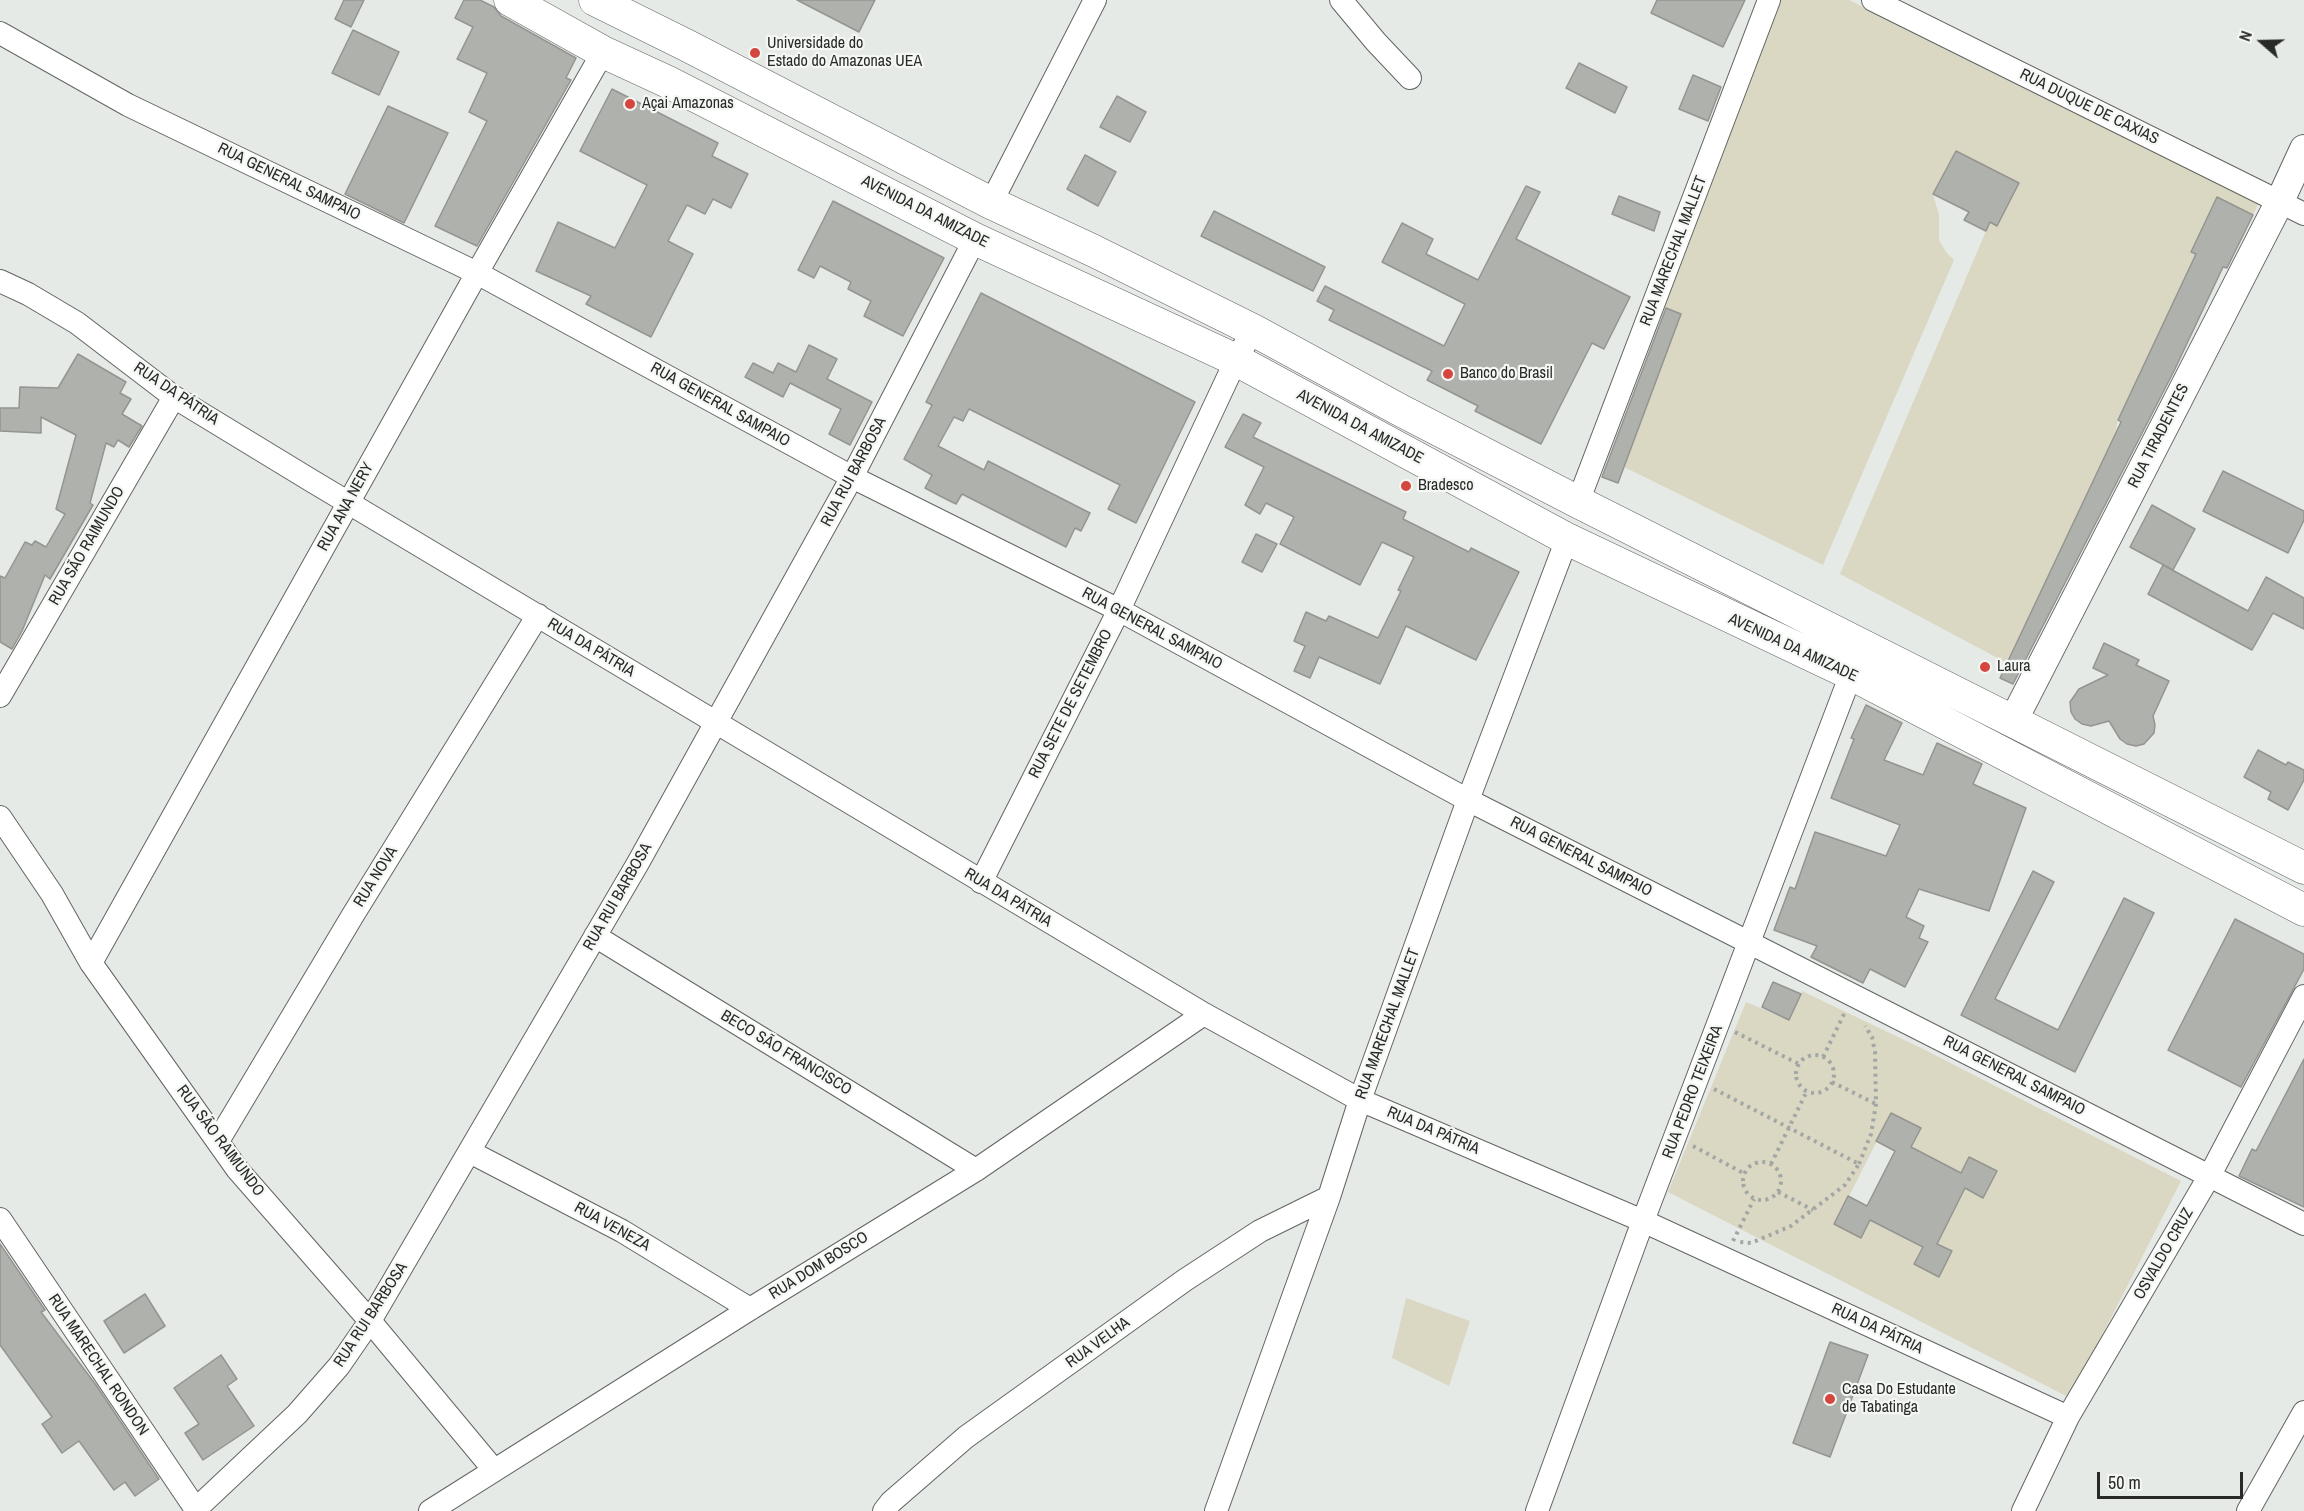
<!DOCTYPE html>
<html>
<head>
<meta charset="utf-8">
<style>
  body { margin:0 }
  #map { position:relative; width:2304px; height:1511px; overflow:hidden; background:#e6eae7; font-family:"Archivo Narrow",sans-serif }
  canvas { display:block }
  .north { position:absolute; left:2232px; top:12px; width:60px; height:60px; -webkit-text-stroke:4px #f4f7f4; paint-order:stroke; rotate:290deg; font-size:16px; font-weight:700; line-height:24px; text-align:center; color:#282a28 }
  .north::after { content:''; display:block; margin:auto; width:21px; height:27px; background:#282a28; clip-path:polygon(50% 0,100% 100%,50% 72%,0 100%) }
  .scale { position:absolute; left:2097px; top:1472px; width:146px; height:27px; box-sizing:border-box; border:3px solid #282a28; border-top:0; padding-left:8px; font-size:18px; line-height:21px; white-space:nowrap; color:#282a28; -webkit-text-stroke:4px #f4f7f4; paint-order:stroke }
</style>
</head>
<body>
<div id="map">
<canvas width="2304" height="1511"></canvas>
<div class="north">N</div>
<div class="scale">50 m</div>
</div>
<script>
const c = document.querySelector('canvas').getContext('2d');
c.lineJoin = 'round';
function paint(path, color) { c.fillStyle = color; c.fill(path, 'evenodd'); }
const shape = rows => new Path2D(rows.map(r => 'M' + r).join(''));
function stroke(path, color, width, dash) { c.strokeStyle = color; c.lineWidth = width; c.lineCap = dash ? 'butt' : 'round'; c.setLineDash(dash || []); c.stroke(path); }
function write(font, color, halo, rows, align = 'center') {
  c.font = font + ' "Archivo Narrow",sans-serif'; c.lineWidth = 4.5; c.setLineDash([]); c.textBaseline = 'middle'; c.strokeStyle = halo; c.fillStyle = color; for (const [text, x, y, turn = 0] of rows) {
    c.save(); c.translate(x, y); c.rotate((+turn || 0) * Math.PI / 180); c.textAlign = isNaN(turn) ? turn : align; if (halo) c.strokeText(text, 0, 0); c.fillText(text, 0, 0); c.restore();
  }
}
paint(shape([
  [1779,0,1849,0,2241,191,2259,202,2253,215,2216,198,2192,251,2196,254,2118,420,2114,438,2007,663,1840,574,1986,231,1990,222,1997,225,2019,183,1956,151,1933,194,1939,215,1939,240,1946,252,1954,260,1823,565,1624,467,1680,314,1662,307],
  [1802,991,1923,1049,2181,1181,2070,1398,1668,1192,1746,1002,1789,1020],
  [1891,1113,1920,1128,1911,1147,1961,1173,1996,1171,1983,1198,1965,1188,1937,1244,1952,1252,1939,1277,1915,1264,1923,1247,1870,1220,1835,1224],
  [1406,1298,1470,1321,1449,1386,1392,1358]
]), '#dad7c2');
const building = shape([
  [344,0,364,0,351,27,335,19,344,0],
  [464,0,480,0,494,7,501,16,576,58,566,78,571,80,477,246,435,226,487,121,469,112,487,73,457,59,473,27,455,18,464,0],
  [797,0,875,0,859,32,797,0],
  [1657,0,1745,0,1723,47,1651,13,1657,0],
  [353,30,399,52,379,95,332,73,353,30],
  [1579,63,1627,87,1615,113,1566,88,1579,63],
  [1693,75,1721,87,1708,121,1679,109,1693,75],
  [612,89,718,143,712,156,748,174,731,208,713,199,705,214,687,205,668,241,693,254,651,337,586,304,591,296,536,271,558,222,615,248,647,185,580,151,612,89],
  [1117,96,1146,112,1130,142,1100,127,1117,96],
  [388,106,448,133,404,223,345,194,388,106],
  [1956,151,2019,183,1997,226,1990,222,1986,231,1964,220,1969,212,1933,194,1956,151],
  [1085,155,1116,172,1098,206,1067,189,1085,155],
  [1526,186,1540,192,1516,239,1630,297,1604,349,1592,343,1541,444,1475,411,1478,406,1427,380,1432,371,1329,320,1334,310,1317,301,1325,286,1444,346,1465,304,1382,262,1402,223,1433,239,1426,254,1478,280,1526,186],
  [1619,196,1660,212,1654,231,1612,214,1619,196],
  [2217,197,2253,215,2227,268,2223,267,2174,371,2013,684,2000,678,2121,422,2118,420,2196,254,2191,252,2217,197],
  [833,201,944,258,903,336,864,316,871,301,848,289,851,282,820,266,814,278,798,270,833,201],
  [1214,211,1325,267,1313,291,1201,236,1214,211],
  [981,293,1195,402,1136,523,1108,509,1120,485,969,409,963,421,954,417,938,446,984,470,988,461,1090,513,1081,531,1075,528,1066,547,962,494,956,504,940,496,925,488,932,475,904,459,932,405,926,402,981,293],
  [1666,308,1681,314,1618,483,1602,477,1666,308],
  [809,345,837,359,827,379,872,402,850,445,829,434,841,409,790,383,783,397,745,377,753,363,773,373,778,363,796,372,809,345],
  [78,354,126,382,120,393,131,399,122,414,142,426,129,447,118,440,114,447,106,443,90,503,93,505,50,579,45,575,22,631,12,649,0,642,0,576,5,578,25,542,32,545,35,541,46,547,65,514,56,509,76,435,41,417,41,433,0,431,0,408,19,408,20,387,58,388,78,354],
  [1243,414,1261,423,1253,437,1406,512,1403,519,1469,552,1471,548,1519,572,1476,660,1406,626,1380,684,1319,657,1310,678,1294,671,1305,646,1294,641,1306,612,1326,621,1329,616,1378,638,1401,591,1398,590,1414,557,1382,542,1360,585,1280,544,1294,517,1266,503,1260,514,1245,505,1264,467,1225,447,1243,414],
  [2223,471,2304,511,2304,520,2288,553,2203,511,2223,471],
  [2152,505,2195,529,2173,570,2130,547,2152,505],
  [1256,534,1277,544,1262,572,1242,562,1256,534],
  [2163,565,2248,611,2266,577,2304,598,2304,629,2273,613,2252,650,2148,594,2163,565],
  [2104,643,2139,660,2136,665,2169,681,2153,716,2155,725,2154,733,2144,744,2136,746,2127,744,2120,739,2109,721,2091,726,2082,724,2075,719,2071,712,2070,702,2079,689,2108,675,2093,668,2104,643],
  [1866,705,1902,723,1884,760,1923,775,1937,743,1982,764,1973,784,2026,808,1989,911,1919,889,1906,917,1924,926,1919,938,1928,942,1905,987,1870,969,1863,983,1811,957,1817,946,1774,930,1790,887,1795,889,1815,832,1886,856,1900,825,1831,798,1854,739,1851,738,1866,705],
  [2258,750,2286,765,2288,762,2304,770,2304,780,2288,810,2268,799,2271,792,2244,777,2258,750],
  [2033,871,2054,882,1995,999,2058,1030,2124,898,2154,913,2075,1072,1961,1015,2033,871],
  [2235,919,2304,954,2304,969,2241,1087,2168,1050,2235,919],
  [1773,982,1801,994,1789,1020,1762,1007,1773,982],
  [2304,1059,2304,1207,2239,1176,2252,1149,2256,1151,2304,1059],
  [1891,1113,1921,1128,1911,1147,1961,1173,1969,1157,1997,1171,1983,1198,1965,1188,1937,1244,1952,1251,1939,1277,1914,1264,1923,1247,1870,1220,1861,1238,1834,1224,1848,1196,1867,1206,1895,1151,1876,1141,1891,1113],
  [0,1244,45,1310,41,1312,96,1385,159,1479,135,1496,125,1482,114,1490,79,1441,62,1453,42,1424,52,1417,0,1345,0,1244],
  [145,1294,165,1326,124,1353,104,1321,145,1294],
  [1830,1342,1868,1355,1830,1457,1793,1443,1830,1342],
  [221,1355,237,1379,227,1386,254,1426,203,1460,185,1433,199,1424,174,1388,221,1355]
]);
paint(building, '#afb1ad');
stroke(building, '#949591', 1.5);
const minor = shape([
  [1341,0,1376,42,1410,78],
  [1873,0,2304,214],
  [0,33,128,105,477,273,852,477,1119,610,1468,800,2304,1224],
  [991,203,1095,0],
  [0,281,28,294,77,323,174,397,312,481,1204,1014,1360,1100,1643,1221,2068,1417],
  [1578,502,1769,0],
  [0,696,174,397],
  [0,817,52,894,91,963,237,1169,370,1321,494,1470],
  [981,882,1119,610,1236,360,1253,330],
  [595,936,976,1170],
  [91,963,477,273,603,52],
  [218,1141,353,915,538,615],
  [470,1152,622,1231,750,1309],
  [0,1219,197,1511],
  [196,1509,297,1414,339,1366,370,1321,638,863,852,477,975,239],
  [430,1511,750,1309,976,1170,1204,1014],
  [884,1511,891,1502,966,1437,1185,1280,1260,1231,1329,1197],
  [1216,1511,1329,1197,1360,1100,1468,800,1567,539],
  [1537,1511,1643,1221,1851,674],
  [2023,1511,2068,1417,2210,1175,2304,996],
  [2248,1511,2304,1412]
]);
const tertiary = shape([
  [2013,721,2280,201,2304,149]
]);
const secondary = shape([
  [510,0,603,52,668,82,975,239,1236,360,1567,539,1851,674,2304,910],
  [595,0,686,45,991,203,1094,251,1253,330,1400,410,1578,502,2304,868]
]);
stroke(minor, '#626562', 24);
stroke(tertiary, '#626562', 30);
stroke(secondary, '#626562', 33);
stroke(shape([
  [1735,1032,1799,1064],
  '1796 1074a19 19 0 1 1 38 0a19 19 0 1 1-38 0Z',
  [1823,1057,1845,1012],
  [1832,1082,1876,1104],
  [1714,1089,1859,1164,1845,1185,1791,1226,1751,1243,1740,1242],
  [1693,1146,1745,1174],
  '1743 1181a19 19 0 1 1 38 0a19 19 0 1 1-38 0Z',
  [1771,1164,1807,1091],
  [1859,1164,1871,1134,1876,1104,1875,1052,1872,1037,1865,1026],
  [1778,1192,1813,1210],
  [1733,1241,1754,1199]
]), '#a3a7a4', 4, [3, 4.5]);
stroke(minor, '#fff', 22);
stroke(tertiary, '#fff', 28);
stroke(secondary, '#fff', 32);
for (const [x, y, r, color] of [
  [755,53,6,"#d5463f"],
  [630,104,6,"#d5463f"],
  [1448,374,6,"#d5463f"],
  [1406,486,6,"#d5463f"],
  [1985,667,6,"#d5463f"],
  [1830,1399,6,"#d5463f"]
]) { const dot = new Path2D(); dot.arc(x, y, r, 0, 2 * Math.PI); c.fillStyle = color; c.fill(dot); stroke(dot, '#f4f7f4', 2); }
write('16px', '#282a28', '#f4f7f4', [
  ["Universidade do",767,44],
  ["Estado do Amazonas UEA",767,62],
  ["Açai Amazonas",642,104],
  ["Banco do Brasil",1460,374],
  ["Bradesco",1418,486],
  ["Laura",1997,667],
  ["Casa Do Estudante",1842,1390],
  ["de Tabatinga",1842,1408]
], 'left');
write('16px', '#282a28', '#f4f7f4', [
  ["RUA DUQUE DE CAXIAS",2089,107,26],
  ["RUA GENERAL SAMPAIO",289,182,26],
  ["AVENIDA DA AMIZADE",925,212,27],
  ["RUA MARECHAL MALLET",1674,251,-69],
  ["RUA DA PÁTRIA",176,394,34],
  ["RUA GENERAL SAMPAIO",720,405,29],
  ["AVENIDA DA AMIZADE",1360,427,28],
  ["RUA TIRADENTES",2159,436,-63],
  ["RUA RUI BARBOSA",854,472,-62],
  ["RUA ANA NERY",346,507,-61],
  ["RUA SÃO RAIMUNDO",87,546,-60],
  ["RUA GENERAL SAMPAIO",1152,629,28],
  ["RUA DA PÁTRIA",591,648,31],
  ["AVENIDA DA AMIZADE",1793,648,25],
  ["RUA SETE DE SETEMBRO",1071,704,-63],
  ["RUA GENERAL SAMPAIO",1581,857,27],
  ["RUA NOVA",376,877,-58],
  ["RUA RUI BARBOSA",618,897,-60],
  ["RUA DA PÁTRIA",1008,898,31],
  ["RUA MARECHAL MALLET",1388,1024,-70],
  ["BECO SÃO FRANCISCO",786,1053,31],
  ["RUA GENERAL SAMPAIO",2014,1076,27],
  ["RUA PEDRO TEIXEIRA",1693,1092,-69],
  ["RUA DA PÁTRIA",1433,1131,23],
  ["RUA SÃO RAIMUNDO",220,1141,53],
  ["RUA VENEZA",612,1227,29],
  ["OSVALDO CRUZ",2164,1254,-60],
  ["RUA DOM BOSCO",819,1266,-32],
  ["RUA RUI BARBOSA",371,1315,-57],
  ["RUA DA PÁTRIA",1877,1329,25],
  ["RUA VELHA",1098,1343,-36],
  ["RUA MARECHAL RONDON",98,1365,56]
]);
</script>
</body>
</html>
